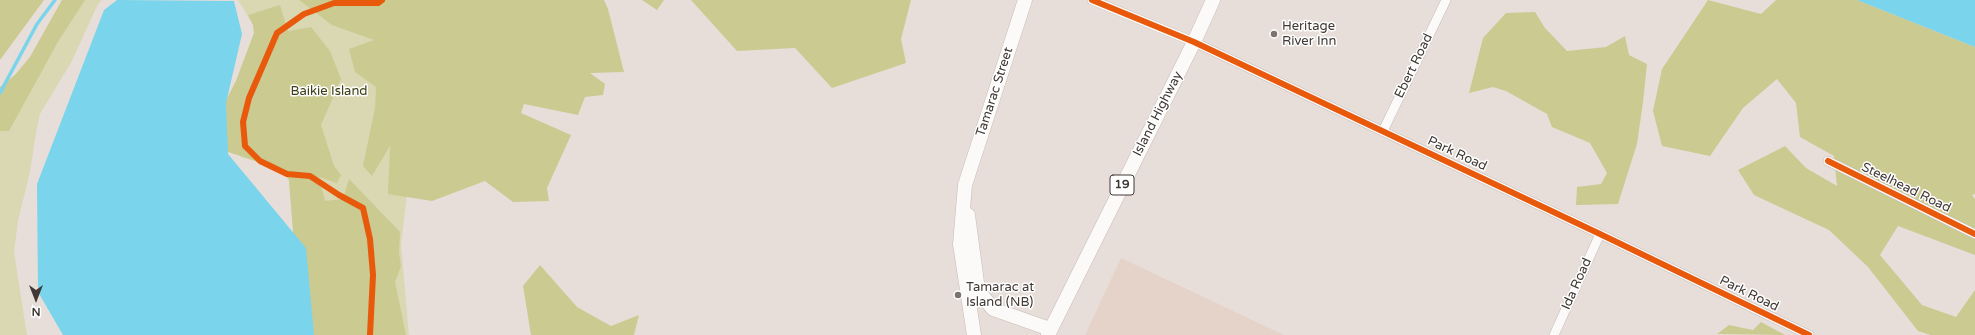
<!DOCTYPE html>
<html>
<head>
<meta charset="utf-8">
<style>
  body { margin:0 }
  #map { position:relative; width:1975px; height:335px; overflow:hidden; background:#e8ded9; font-family:"Varela Round",sans-serif }
  canvas { display:block }
  .north { position:absolute; left:16px; top:279px; width:40px; height:40px; -webkit-text-stroke:3px #fff; paint-order:stroke; rotate:180deg; font-size:11px; font-weight:700; line-height:16px; text-align:center; color:#403935 }
  .north::after { content:''; display:block; margin:auto; width:14px; height:18px; background:#403935; clip-path:polygon(50% 0,100% 100%,50% 72%,0 100%) }
</style>
</head>
<body>
<div id="map">
<canvas width="1975" height="335"></canvas>
<div class="north">N</div>
</div>
<script>
const c = document.querySelector('canvas').getContext('2d');
c.lineJoin = 'round';
function paint(path, color) { c.fillStyle = color; c.fill(path, 'evenodd'); }
const shape = rows => new Path2D(rows.map(r => 'M' + r).join(''));
function stroke(path, color, width, dash) { c.strokeStyle = color; c.lineWidth = width; c.lineCap = dash ? 'butt' : 'round'; c.setLineDash(dash || []); c.stroke(path); }
function write(font, color, halo, rows, align = 'center') {
  c.font = font + ' "Varela Round",sans-serif'; c.lineWidth = 3; c.setLineDash([]); c.textBaseline = 'middle'; c.strokeStyle = halo; c.fillStyle = color; for (const [text, x, y, turn = 0] of rows) {
    c.save(); c.translate(x, y); c.rotate((+turn || 0) * Math.PI / 180); c.textAlign = isNaN(turn) ? turn : align; if (halo) c.strokeText(text, 0, 0); c.fillText(text, 0, 0); c.restore();
  }
}
paint(shape([
  [1121,258,1284,335,1085,335]
]), '#e5d3ca');
paint(shape([
  [62,0,102,0,98,4,72,61,40,114,36,133,30,172,18,221,14,252,27,335,0,335,0,87,15,75,30,57],
  [238,0,431,0,401,244,409,335,305,335,299,308,289,180,280,169,241,157,223,106,236,81,254,33,253,25]
]), '#dad8b3');
paint(shape([
  [0,0,44,0,0,60],
  [62,0,85,0,59,40,9,131,0,131,0,87,15,75,30,57],
  [299,0,604,0,608,9,624,72,590,73,605,84,603,95,585,97,578,115,524,104,521,113,571,135,547,188,549,201,513,202,485,181,432,201,388,194,390,146,372,176,363,166,375,108,376,87,355,72,349,49,374,40,332,25],
  [642,0,664,0,657,10],
  [691,0,911,0,901,39,906,63,832,88,795,48,737,51],
  [1708,0,1761,14,1776,0,1857,0,1975,47,1975,194,1972,195,1975,199,1975,255,1898,226,1880,255,1922,305,1956,317,1975,290,1975,335,1931,335,1918,331,1868,267,1829,230,1754,195,1738,170,1785,146,1806,168,1837,186,1834,156,1800,137,1796,103,1777,79,1743,108,1710,156,1662,146,1653,111,1662,69],
  [280,5,288,31,311,27,330,51,341,79,321,125,334,166,341,175,337,183,319,177,325,201,343,199,349,179,400,232,399,253,401,266,395,282,406,335,305,335,299,308,289,180,280,169,225,151,223,106,236,81,254,33,253,25,248,15],
  [1535,12,1545,28,1567,51,1606,47,1625,36,1629,55,1647,64,1643,102,1637,144,1618,204,1576,205,1577,187,1601,184,1607,173,1590,143,1552,127,1547,114,1506,91,1493,87,1469,93,1483,38,1506,13],
  [540,265,577,307,611,326,639,315,634,335,531,335,523,286],
  [1761,322,1785,335,1717,334,1729,325,1753,330]
]), '#caca91');
paint(shape([
  [117,0,234,1,242,34,226,103,228,154,306,248,314,335,63,335,38,292,37,184,104,10],
  [1857,0,1975,0,1975,47]
]), '#79d4ec');
stroke(shape([
  [0,93,37,24,55,0]
]), '#79d4ec', 3.5);
const minor = shape([
  [1092,0,1194,42,1600,234,1809,335],
  [1383,131,1446,0],
  [1828,161,1975,234],
  [1554,335,1600,234]
]);
const primary = shape([
  [968,215,978,290,993,309,1050,329],
  [974,335,960,244,965,185,1025,0],
  [1048,335,1194,42,1213,0]
]);
stroke(minor, '#c3bbb7', 10);
stroke(primary, '#c3bbb7', 15);
stroke(minor, '#fcfaf9', 9);
stroke(primary, '#fcfaf9', 14);
stroke(shape([
  [1092,0,1194,42,1600,234,1809,335],
  [1828,161,1975,234],
  [370,335,373,275,370,239,363,208,339,195,310,176,287,174,260,161,245,146,243,122,249,98,277,33,304,14,334,3,378,3,382,0]
]), '#e8590c', 6);
for (const [x, y, r, color] of [
  [1274,34,4,"#7b736e"],
  [958,295,4,"#7b736e"]
]) { const dot = new Path2D(); dot.arc(x, y, r, 0, 2 * Math.PI); c.fillStyle = color; c.fill(dot); stroke(dot, '#fff', 1.5); }
for (const [x, y, w] of [
  [1122,185,24]
]) { const box = new Path2D(); box.roundRect(x - w / 2, y - 10, w, 20, 3); c.fillStyle = '#fff'; c.fill(box); stroke(box, '#403935', 1); }
write('bold 12px', '#403935', null, [
  ["19",1122,185]
]);
write('13px', '#403935', '#fff', [
  ["Heritage",1282,27],
  ["River Inn",1282,42],
  ["Tamarac at",966,288],
  ["Island (NB)",966,303]
], 'left');
write('13px', '#403935', '#fff', [
  ["Ebert Road",1414,66,-64],
  ["Tamarac Street",995,92,-72],
  ["Island Highway",1158,114,-63],
  ["Park Road",1457,154,25],
  ["Steelhead Road",1906,188,26],
  ["Ida Road",1577,284,-66],
  ["Park Road",1749,294,26]
]);
write('13px', '#3a3d13', '#fff', [
  ["Baikie Island",329,92]
]);
</script>
</body>
</html>
